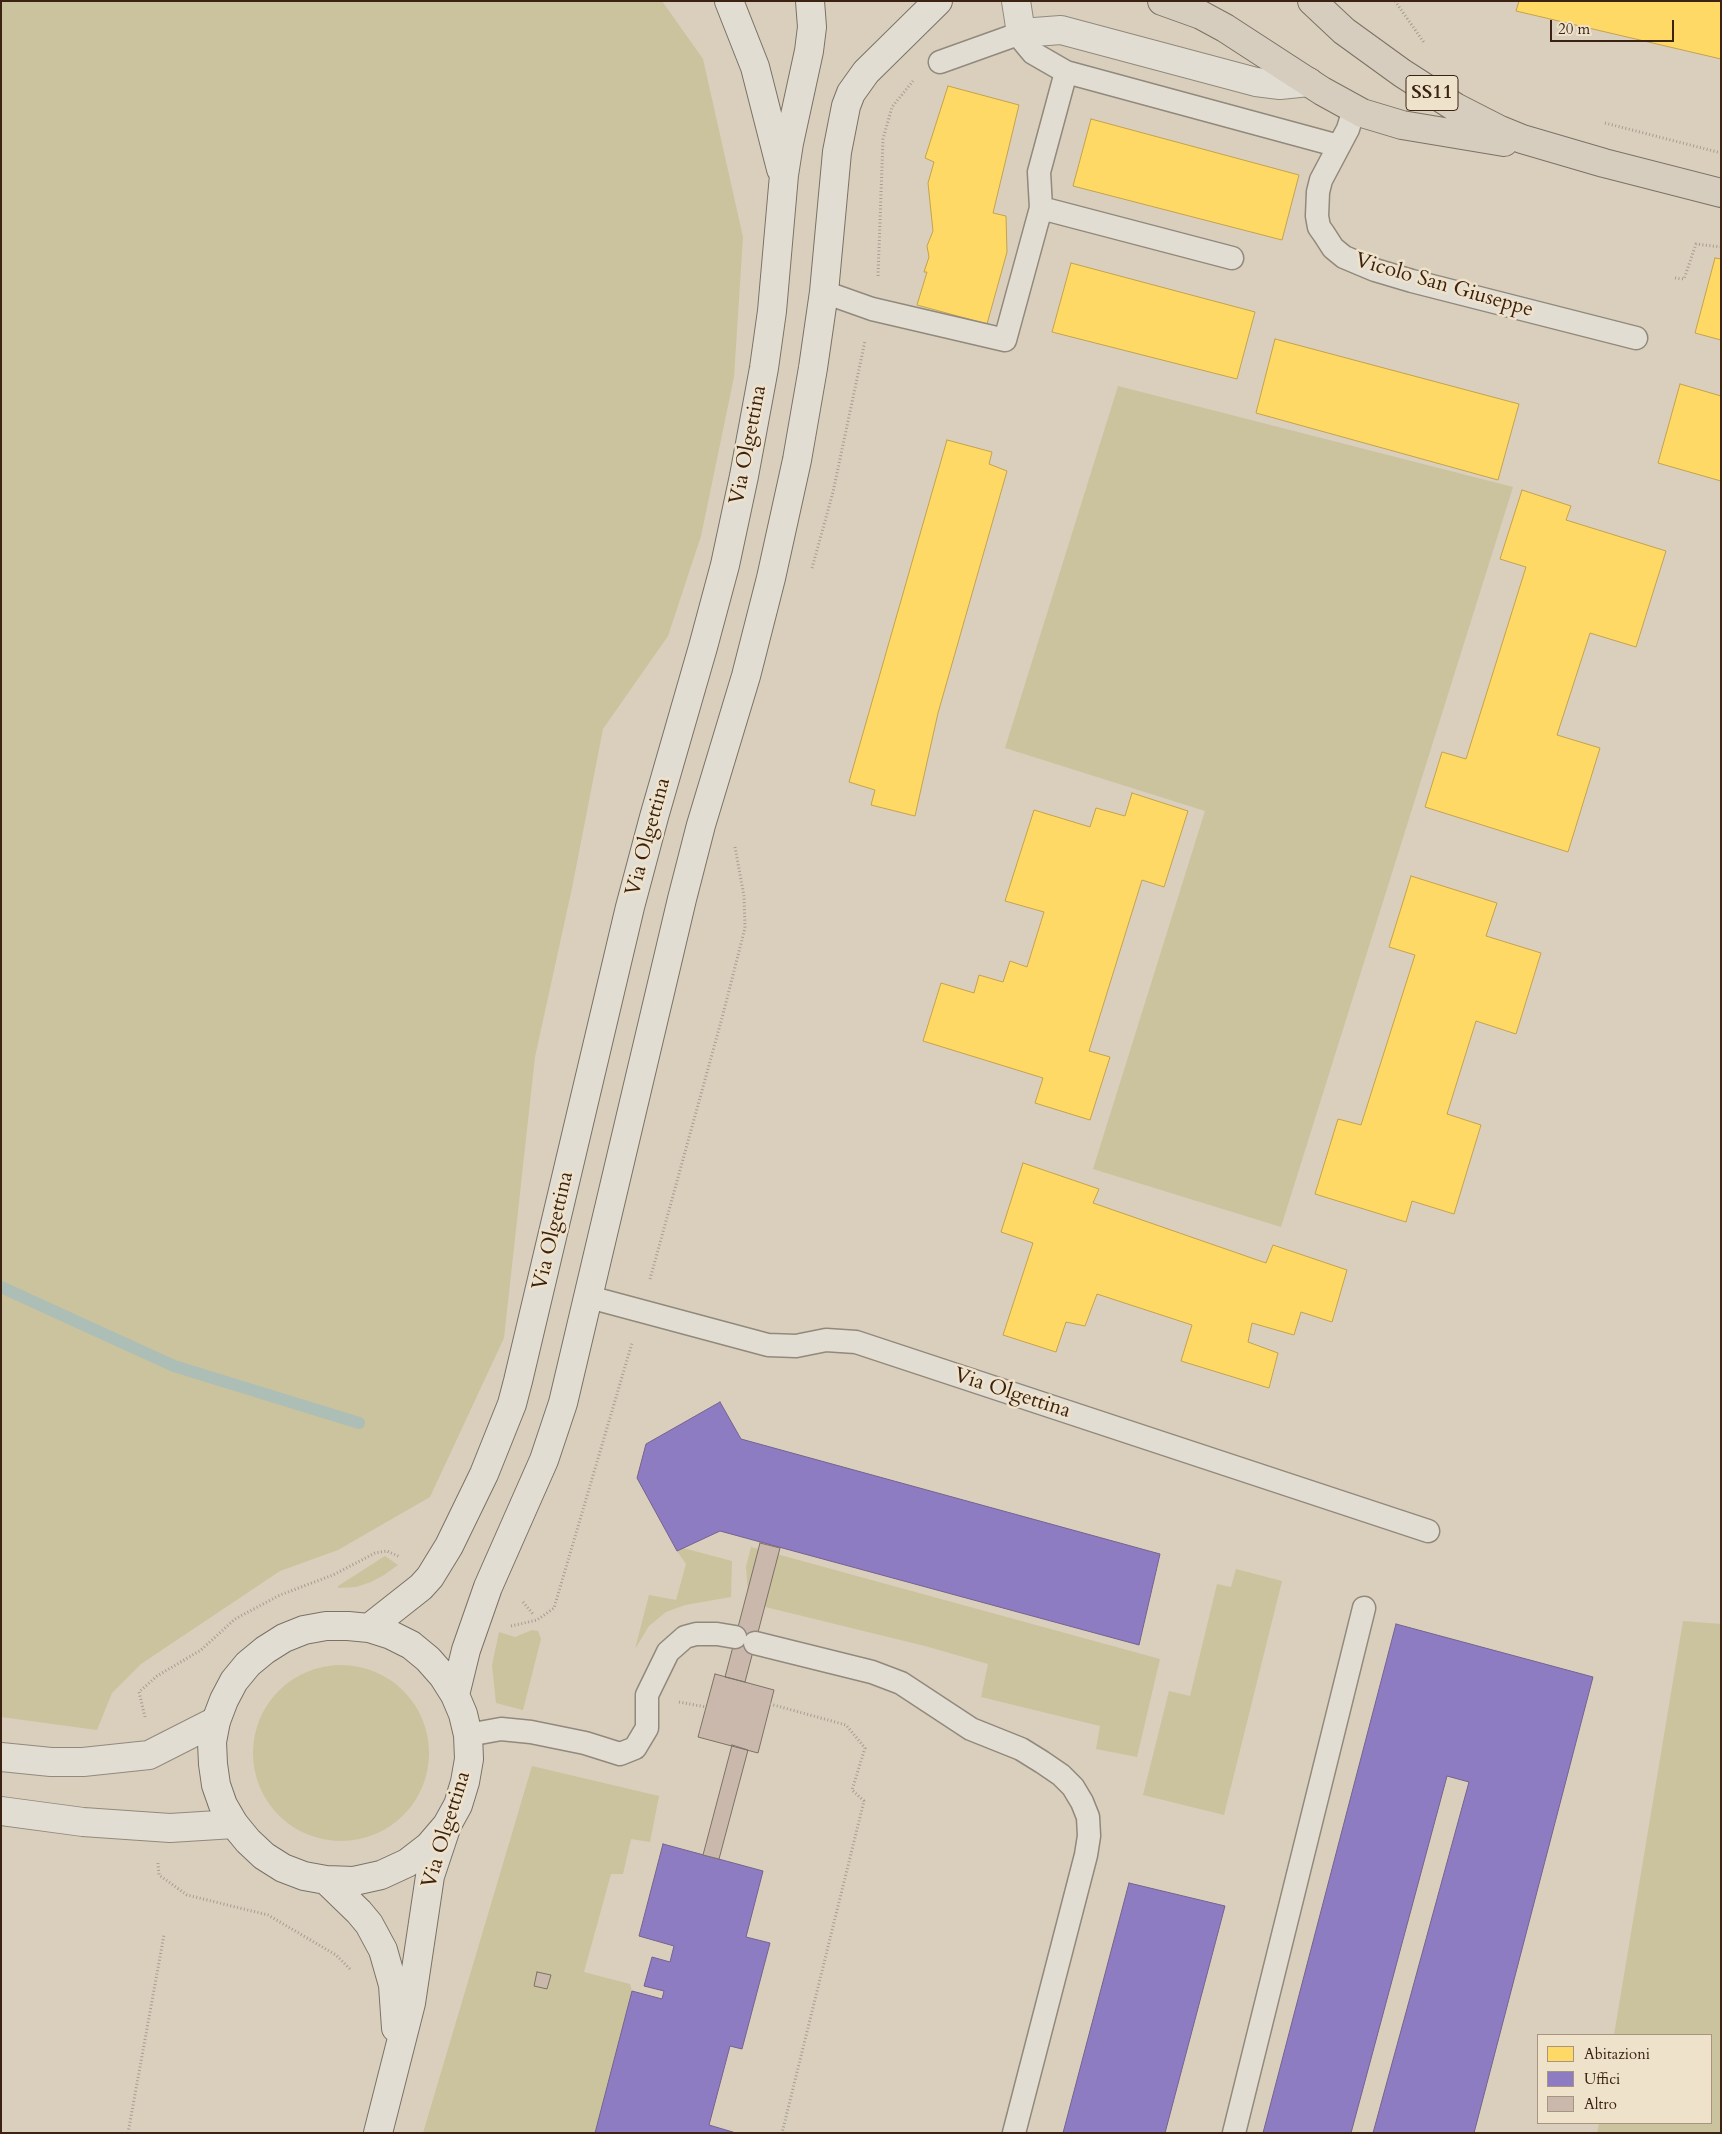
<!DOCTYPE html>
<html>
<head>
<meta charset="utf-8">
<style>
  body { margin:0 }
  #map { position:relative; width:1722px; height:2134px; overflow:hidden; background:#d9cfbc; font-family:Cardo,serif }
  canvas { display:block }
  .frame { position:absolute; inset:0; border:2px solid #3c2212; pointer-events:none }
  .legend { position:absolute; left:1537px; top:2034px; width:175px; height:90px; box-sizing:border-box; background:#efe2cb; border:1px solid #a79581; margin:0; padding:6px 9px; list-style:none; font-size:15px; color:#3c2212 }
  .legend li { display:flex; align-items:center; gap:10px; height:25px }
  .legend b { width:25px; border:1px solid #a79581 }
  .scale { position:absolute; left:1550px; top:20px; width:124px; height:22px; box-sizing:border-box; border:2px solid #3c2212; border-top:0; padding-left:6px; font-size:15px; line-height:18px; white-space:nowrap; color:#3c2212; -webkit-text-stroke:4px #efe2cb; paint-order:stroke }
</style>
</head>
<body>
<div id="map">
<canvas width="1722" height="2134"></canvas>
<div class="frame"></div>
<ul class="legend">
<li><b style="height:14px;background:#ffd966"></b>Abitazioni</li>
<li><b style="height:14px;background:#8e7cc3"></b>Uffici</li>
<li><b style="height:14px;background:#cab8ad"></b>Altro</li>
</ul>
<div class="scale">20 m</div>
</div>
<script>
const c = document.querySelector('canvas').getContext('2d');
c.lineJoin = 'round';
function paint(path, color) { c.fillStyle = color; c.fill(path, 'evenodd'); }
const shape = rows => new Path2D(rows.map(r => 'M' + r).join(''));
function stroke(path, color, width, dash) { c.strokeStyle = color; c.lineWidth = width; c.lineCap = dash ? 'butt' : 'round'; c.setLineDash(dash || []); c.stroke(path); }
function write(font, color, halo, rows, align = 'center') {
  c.font = font + ' Cardo,serif'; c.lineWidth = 5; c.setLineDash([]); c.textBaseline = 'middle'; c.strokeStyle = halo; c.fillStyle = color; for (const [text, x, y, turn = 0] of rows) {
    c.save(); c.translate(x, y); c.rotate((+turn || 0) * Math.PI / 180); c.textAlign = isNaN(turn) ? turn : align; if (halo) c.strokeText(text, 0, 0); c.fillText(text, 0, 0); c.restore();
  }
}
paint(shape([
  [1,1,662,1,703,59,743,237,734,377,701,536,668,636,603,729,572,888,535,1057,504,1338,430,1497,338,1550,280,1571,141,1664,112,1693,97,1730,1,1717],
  [1118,386,1513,487,1281,1227,1093,1169,1205,811,1005,748],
  [751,1547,1160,1659,1137,1757,1096,1749,1100,1726,981,1697,988,1664,925,1646,749,1603,746,1567],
  [683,1548,732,1561,731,1597,685,1605,666,1612,649,1626,635,1649,649,1595,676,1600,686,1564,677,1551],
  [385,1556,398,1565,384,1575,371,1582,356,1587,338,1588,338,1586],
  [1236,1569,1282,1581,1224,1815,1143,1795,1169,1691,1190,1696,1217,1584,1231,1587],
  [1683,1621,1721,1624,1721,2133,1597,2133,1599,2123,1711,2123,1711,2035,1614,2035],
  [532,1630,538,1631,541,1639,523,1710,496,1703,492,1665,499,1632,515,1637],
  '253 1753a88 88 0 1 1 176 0a88 88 0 1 1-176 0Z',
  [532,1766,659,1796,650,1842,631,1839,623,1874,611,1874,584,1972,630,1984,632,1991,595,2133,423,2133]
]), '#cac39e');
const homes = shape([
  [1519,1,1721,1,1721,59,1516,11,1519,1],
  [948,86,1019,105,993,213,1006,216,1007,252,987,324,917,305,927,272,924,272,929,257,927,246,933,231,928,183,934,162,925,158,948,86],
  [1091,119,1299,175,1282,240,1073,186,1091,119],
  [1715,258,1721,259,1721,340,1695,333,1715,258],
  [1071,263,1255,312,1237,379,1052,332,1071,263],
  [1275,339,1519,404,1498,480,1256,413,1275,339],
  [1680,384,1721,396,1721,481,1658,463,1680,384],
  [947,440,992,452,989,464,1007,471,938,713,915,816,871,805,875,790,849,782,947,440],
  [1522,490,1571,506,1566,520,1666,551,1636,647,1590,633,1557,735,1600,748,1568,852,1425,807,1442,752,1466,759,1526,567,1500,559,1522,490],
  [1132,793,1188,811,1164,887,1142,880,1089,1051,1110,1057,1090,1120,1035,1103,1043,1078,923,1041,941,983,974,993,979,975,1003,982,1010,961,1027,967,1044,912,1005,901,1034,810,1090,827,1096,808,1125,816,1132,793],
  [1411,876,1497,903,1486,936,1541,953,1516,1034,1476,1021,1447,1114,1481,1125,1454,1214,1412,1201,1406,1222,1315,1194,1338,1119,1361,1125,1415,955,1389,947,1411,876],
  [1023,1163,1099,1189,1093,1203,1266,1263,1273,1245,1347,1270,1332,1322,1301,1312,1294,1335,1252,1323,1248,1342,1278,1353,1269,1388,1181,1361,1192,1325,1097,1294,1085,1326,1066,1322,1056,1352,1003,1335,1033,1243,1001,1232,1023,1163]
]);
paint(homes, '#ffd966');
stroke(homes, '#c4a24d', 1);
const offices = shape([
  [720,1402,741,1439,1160,1554,1139,1645,720,1531,677,1551,637,1478,646,1444,720,1402],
  [1396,1624,1593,1677,1474,2133,1373,2133,1469,1782,1447,1776,1351,2133,1263,2133,1396,1624],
  [663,1844,763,1871,746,1937,770,1943,742,2049,730,2046,709,2125,736,2133,595,2133,632,1991,662,1999,664,1991,644,1986,652,1957,670,1962,674,1946,639,1936,663,1844],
  [1129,1883,1225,1906,1165,2133,1063,2133,1129,1883]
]);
paint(offices, '#8e7cc3');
stroke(offices, '#75618e', 1);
stroke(shape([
  [1,1287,174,1366,359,1423]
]), '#acbeb6', 12);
const building = shape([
  [760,1543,780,1548,745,1682,725,1677,760,1543],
  [715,1674,774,1690,758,1753,698,1737,715,1674],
  [732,1745,748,1750,719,1859,703,1855,732,1745],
  [537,1972,551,1975,547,1989,534,1986,537,1972]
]);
paint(building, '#cab8ad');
stroke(building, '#7b7266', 1);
const lane = shape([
  [940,62,1021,33,1023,41,1033,53,1066,72,1339,146,1348,129,1354,109],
  [1339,146,1321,180,1318,192,1317,216,1319,227,1324,234,1333,248,1344,257,1375,270,1412,281,1636,338],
  [1041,208,1232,258],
  [824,292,872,309,1005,340,1041,208,1039,172,1066,72],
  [589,1297,768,1345,796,1346,826,1340,856,1342,1428,1531],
  [755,1643,872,1672,901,1683,971,1729,1021,1749,1042,1762,1061,1775,1073,1787,1082,1802,1088,1817,1089,1836,1086,1855,1014,2133],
  [468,1735,501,1729,531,1732,585,1743,620,1754,635,1748,647,1728,647,1695,668,1652,685,1637,696,1634,717,1634,735,1637],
  [1234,2133,1364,1608]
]);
const street = shape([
  [1016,1,1021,33,1061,30,1256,82,1280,85,1309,82],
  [1,1757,51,1762,83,1762,149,1755,216,1721],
  [1,1811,83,1822,170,1828,234,1824]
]);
const secondary = shape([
  [729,1,755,67,781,169],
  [369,1628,421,1587,430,1577,449,1546,484,1474,512,1404,518,1381,630,907,654,817,703,647,725,565,744,476,764,368,772,311,784,175,789,143,809,51,812,27,810,1],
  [455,1695,466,1650,488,1587,544,1460,563,1403,682,899,701,825,746,676,771,578,797,460,813,368,824,292,837,152,846,106,851,93,866,72,938,1],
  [326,1880,359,1912,369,1924,383,1950,393,1985,396,2028],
  [378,2133,411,2003,430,1876,447,1825,458,1805,465,1782,469,1759,468,1735,463,1714,455,1695,443,1676,428,1659,411,1645,391,1635,369,1628,348,1626,326,1626,304,1630,284,1638,265,1650,248,1664,234,1681,224,1700,216,1721,212,1742,213,1764,216,1785,223,1805,234,1824,248,1841,264,1856,283,1868,304,1876,326,1880,354,1881,381,1875,407,1863,429,1846,447,1825]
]);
const primary = shape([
  [1162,1,1201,15,1225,28,1322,91,1362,113,1402,125,1504,142],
  [1312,1,1344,31,1402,73,1455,107,1500,130,1522,139,1604,163,1721,193]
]);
stroke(lane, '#92897c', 25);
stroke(street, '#92897c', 30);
stroke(secondary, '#7b7266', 30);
stroke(primary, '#7b7266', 30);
stroke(shape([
  [1395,1,1425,44],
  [1605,123,1721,153],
  [878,276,883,139,892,107,913,81],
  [1675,278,1684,279,1696,244,1721,247],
  [812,568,833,492,865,341],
  [650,1279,722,1018,745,928,744,896,735,847],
  [523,1602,533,1614],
  [511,1626,537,1620,554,1608,632,1343],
  [679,1702,706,1707],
  [770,1704,846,1725,865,1748,852,1790,864,1801,782,2133],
  [145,1717,139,1692,157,1676,201,1650,235,1619,280,1595,333,1575,375,1553,387,1551,400,1557],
  [158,1863,159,1875,187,1895,268,1915,336,1955,350,1969],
  [128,2133,164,1935]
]), '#a49d94', 3, [1, 2.5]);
stroke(lane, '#e2ddd3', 22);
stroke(street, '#e2ddd3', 28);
stroke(secondary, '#e2ddd3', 28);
stroke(primary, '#d6cdbf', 28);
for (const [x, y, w] of [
  [1432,93,52]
]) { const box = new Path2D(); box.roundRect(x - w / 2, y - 17.5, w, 35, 4); c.fillStyle = '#efe2cb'; c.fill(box); stroke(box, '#3c2212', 1); }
write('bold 20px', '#3c2212', null, [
  ["SS11",1432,93]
]);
write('21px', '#3c2212', '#efe2cb', [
  ["Vicolo San Giuseppe",1444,286,16],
  ["Via Olgettina",749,445,-79],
  ["Via Olgettina",649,837,-75],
  ["Via Olgettina",554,1231,-77],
  ["Via Olgettina",1012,1394,18],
  ["Via Olgettina",447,1830,-73]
]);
</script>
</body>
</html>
